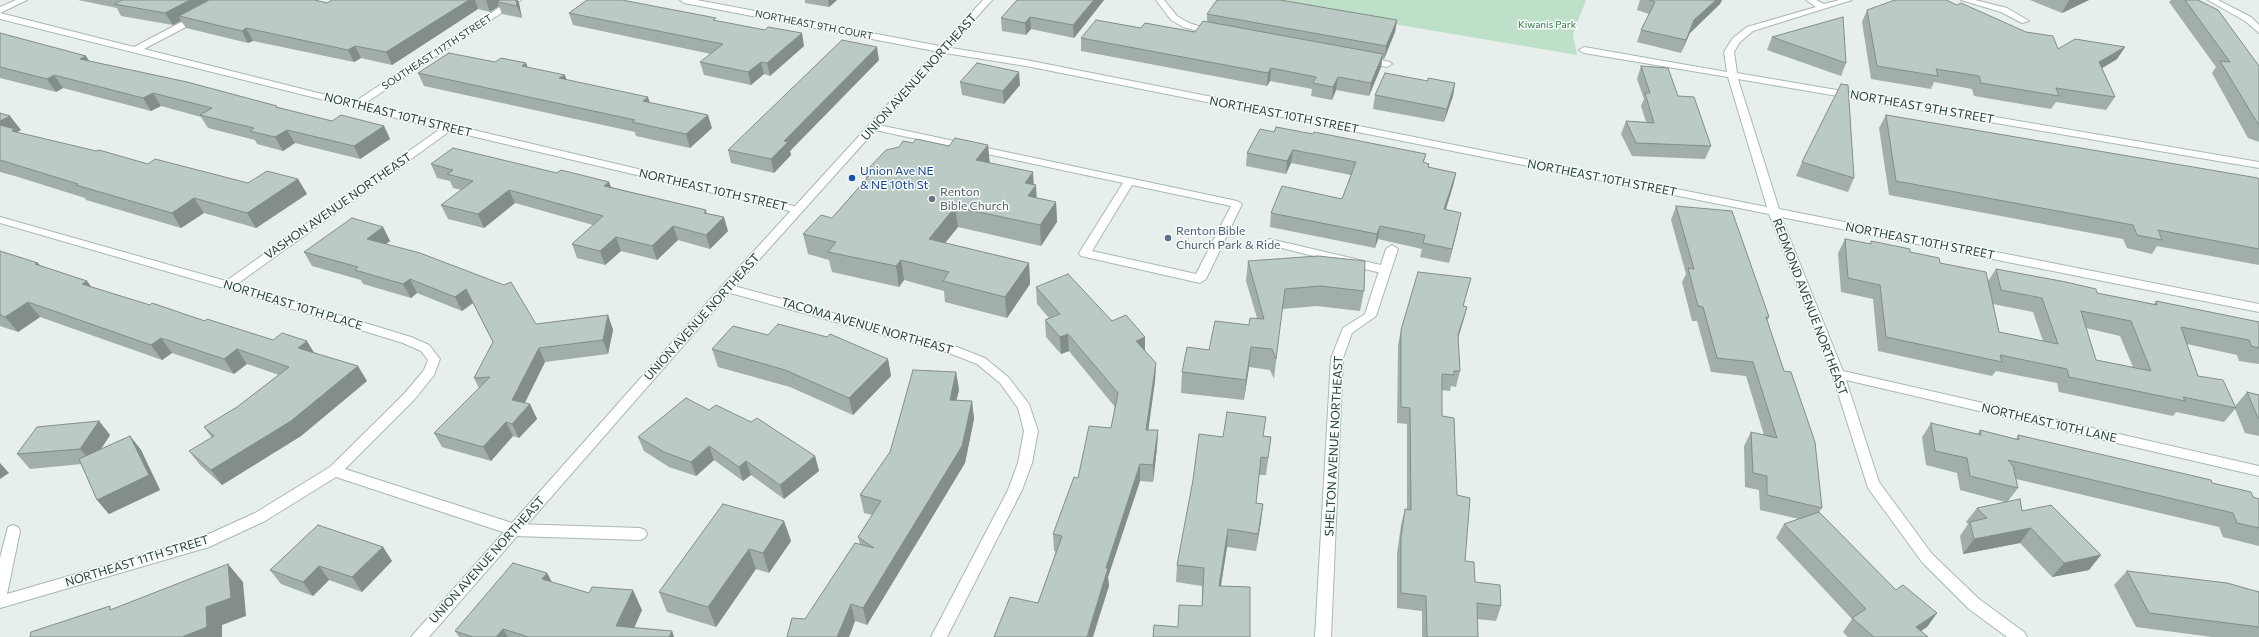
<!DOCTYPE html>
<html>
<head>
<meta charset="utf-8">
<style>
  body { margin:0 }
  canvas { display:block; background:#e6efeb }
</style>
</head>
<body>
<canvas width="2259" height="637"></canvas>
<script>
const c = document.querySelector('canvas').getContext('2d');
c.lineJoin = 'round';
function paint(path, color) { c.fillStyle = color; c.fill(path, 'evenodd'); }
const shape = rows => new Path2D(rows.map(r => 'M' + r).join(''));
function stroke(path, color, width, dash) { c.strokeStyle = color; c.lineWidth = width; c.lineCap = dash ? 'butt' : 'round'; c.setLineDash(dash || []); c.stroke(path); }
function write(font, color, halo, rows, align = 'center') {
  c.font = font + ' Commissioner,sans-serif'; c.lineWidth = 3; c.setLineDash([]); c.textBaseline = 'middle'; c.strokeStyle = halo; c.fillStyle = color; for (const [text, x, y, turn = 0] of rows) {
    c.save(); c.translate(x, y); c.rotate((+turn || 0) * Math.PI / 180); c.textAlign = isNaN(turn) ? turn : align; if (halo) c.strokeText(text, 0, 0); c.fillText(text, 0, 0); c.restore();
  }
}
paint(shape([
  [1252,0,1586,0,1573,34,1577,55]
]), '#bfe0c8');
const service = shape([
  [874,124,1237,201,1242,204,1206,279,1200,283,1081,256,1079,253,1123,183,870,129,869,127,874,124],
  [1132,185,1231,206,1196,274,1092,251,1132,185],
  [1270,239,1385,266,1391,270,1385,274,1266,244,1264,242,1270,239]
]);
const minor = shape([
  [16,0,27,0,0,13,0,7,16,0],
  [511,0,521,0,364,104,798,207,802,208,803,210,802,212,798,213,450,131,237,284,411,337,429,345,440,359,434,375,414,400,345,469,515,524,640,528,645,530,647,534,645,538,640,540,515,536,336,477,265,521,209,547,0,608,0,558,8,527,13,525,18,527,20,531,7,594,200,538,255,513,330,467,404,394,424,370,428,360,421,351,403,343,224,288,0,223,0,217,226,281,440,129,0,19,0,13,134,47,195,15,201,15,201,19,144,49,354,102,511,0],
  [680,0,697,0,945,47,1026,60,1767,207,1728,77,1584,53,1579,50,1584,47,1727,72,1724,52,1733,38,1747,27,1816,7,1806,0,1816,0,1824,4,1839,0,1852,0,1753,31,1740,42,1734,52,1737,73,2259,162,2259,168,1738,79,1779,209,2259,304,2259,312,1781,217,1843,371,2259,466,2259,476,1846,380,1879,482,1932,554,1979,599,2024,632,2027,637,2007,637,1969,609,1922,562,1868,488,1832,374,1769,214,1026,66,945,53,684,3,680,0],
  [1156,0,1164,0,1177,16,1189,23,1217,32,1213,35,1183,27,1171,20,1156,0],
  [1961,0,1975,0,2007,8,2029,21,2022,23,2001,12,1961,0],
  [2208,0,2218,0,2251,17,2259,25,2259,33,2245,21,2208,0],
  [1366,57,1390,62,1392,64,1387,67,1363,62,1361,60,1366,57],
  [1392,245,1398,249,1376,316,1352,333,1343,358,1331,637,1315,637,1331,358,1343,328,1365,314,1386,249,1392,245],
  [727,284,957,347,985,358,1008,377,1029,404,1038,431,1032,463,1022,490,947,637,931,637,1008,490,1018,463,1024,431,1018,408,1000,383,977,364,949,353,723,291,721,288,727,284]
]);
const tertiary = shape([
  [983,0,992,0,731,291,429,637,411,637,723,285,983,0]
]);
stroke(service, '#a8b8b2', 2);
stroke(minor, '#a8b8b2', 2);
stroke(tertiary, '#a8b8b2', 2);
paint(service, '#fff');
paint(minor, '#fff');
paint(tertiary, '#fff');
paint(shape([
  [78,0,315,0,327,3,332,0,516,0,519,3,522,18,502,14,499,6,490,12,478,9,392,65,361,58,354,62,253,41,248,43,186,28,181,21,173,25,121,16,117,8],
  [805,0,837,0,829,7,805,3],
  [1017,0,1104,0,1074,38,1031,29,1026,35,1002,31,1001,18],
  [1640,0,1722,0,1720,4,1690,33,1681,53,1637,42,1641,30,1649,14,1637,10],
  [2030,0,2089,0,2062,13],
  [2171,0,2198,0,2259,66,2259,142,2248,138,2212,73,2216,67,2169,2],
  [1867,10,2058,49,2125,47,2117,59,2102,68,2115,97,2106,110,2056,102,2051,109,1974,96,1972,89,1934,82,1931,89,1871,79,1862,22],
  [569,13,717,21,804,46,770,76,764,74,751,85,704,75,700,62,711,54,573,25],
  [1207,14,1397,20,1395,32,1384,59,1382,59,1381,67,1369,96,1336,90,1332,100,1311,96,1312,89,1270,81,1267,86,1081,51,1081,38,1141,28,1195,32,1207,22],
  [0,33,86,56,89,61,332,121,384,126,390,139,360,159,295,143,283,151,257,144,255,140,208,128,201,117,161,106,151,111,63,88,56,92,0,78],
  [1772,37,1846,63,1841,76,1767,50],
  [879,60,790,151,791,155,774,173,731,163,728,150],
  [495,62,526,63,527,67,566,80,649,102,712,128,690,148,636,136,635,132,424,86,418,73],
  [1641,66,1678,96,1711,146,1705,159,1632,156,1621,134,1626,121,1646,122,1641,106,1644,99,1637,79],
  [1428,81,1455,83,1453,96,1444,122,1373,109,1375,95],
  [960,82,1020,85,1004,104,962,95],
  [0,113,21,130,17,132,18,133,148,164,248,183,298,179,307,194,256,228,204,213,181,228,86,200,85,198,18,177,0,172],
  [1886,115,2259,179,2259,265,2157,246,2152,254,2127,248,2123,239,1889,195,1879,128],
  [1274,132,1313,134,1426,154,1424,162,1429,164,1429,167,1456,173,1453,186,1446,210,1458,227,1449,263,1420,257,1422,249,1378,239,1375,248,1270,227,1271,213,1342,199,1351,175,1291,163,1286,174,1246,166,1247,153],
  [913,143,949,146,988,145,989,163,1036,185,1036,198,1056,202,1057,222,1041,246,958,227,945,243,1029,263,1030,284,1007,318,945,302,944,291,904,280,899,287,832,272,829,260,808,254,803,234,832,218,866,179,865,172],
  [1802,162,1854,178,1848,192,1796,176],
  [431,164,557,173,609,182,611,187,706,210,707,213,728,231,710,249,678,240,657,260,621,251,605,265,577,258,572,244,593,225,515,203,484,228,448,219,441,205,461,190,453,188,450,181,437,178],
  [1676,206,1769,317,1767,321,1822,508,1819,512,1896,590,1937,613,1927,627,1921,631,1928,637,1848,637,1843,632,1852,619,1776,538,1784,524,1799,519,1760,510,1759,490,1745,487,1744,446,1751,432,1764,435,1746,376,1711,372,1697,321,1692,321,1682,282,1686,274,1671,220],
  [383,227,390,241,386,244,536,324,608,315,613,330,608,354,545,362,525,403,530,404,537,419,519,438,513,436,491,461,442,447,434,433,479,388,474,378,493,342,473,303,462,311,417,293,411,298,363,284,361,280,312,266,304,252],
  [1845,239,1870,244,1871,241,1910,252,1988,281,1996,269,2097,293,2154,304,2156,301,2259,322,2259,364,2239,361,2237,355,2187,344,2198,376,2235,406,2247,392,2259,395,2259,436,2245,433,2235,409,2224,422,2176,412,2173,416,2059,392,2057,383,1996,371,1992,376,1878,351,1873,299,1841,292,1838,253],
  [1993,304,2033,312,2043,341,1999,332],
  [2086,328,2120,336,2133,367,2096,360],
  [0,251,41,266,87,281,91,287,150,305,314,352,367,381,301,436,222,485,201,466,189,451,212,438,204,427,237,407,279,375,247,364,234,374,172,353,162,360,40,317,18,332,0,326],
  [1248,261,1364,291,1360,311,1317,306,1282,309,1274,379,1270,370,1249,367,1244,400,1181,393,1182,372,1209,350,1249,325,1257,318,1246,281],
  [1471,278,1463,306,1467,307,1458,338,1460,371,1456,387,1451,386,1450,391,1442,390,1442,416,1457,495,1465,561,1475,582,1501,606,1496,621,1477,619,1478,637,1422,637,1422,611,1397,608,1397,554,1401,525,1405,509,1407,509,1407,424,1397,423,1398,345,1401,330],
  [1036,287,1112,321,1145,351,1156,363,1155,381,1148,430,1158,430,1157,448,1153,482,1140,481,1108,577,1109,586,1038,603,1056,552,1054,551,1053,534,1078,478,1111,428,1115,407,1069,351,1061,354,1046,337,1045,320,1049,318,1037,304],
  [768,335,888,359,891,376,853,415,790,387,718,367,712,349],
  [956,372,959,390,956,401,972,401,974,419,965,463,867,625,855,621,849,637,787,637,805,619,860,544,858,537,872,515,864,513,860,495],
  [709,410,815,456,819,471,784,499,751,475,743,481,714,460,696,476,669,467,644,451,638,437],
  [99,421,110,435,101,449,130,436,141,450,160,490,109,514,97,500,82,464,30,469,17,454],
  [1931,423,1977,434,1980,430,2016,439,2018,435,2212,483,2253,497,2259,499,2259,546,2223,537,2219,527,2016,479,2018,488,2008,501,2022,511,2089,570,2052,577,2020,543,1963,554,1960,536,1968,524,1966,522,1977,508,2005,502,1960,490,1957,473,1926,465,1922,437],
  [1264,436,1271,437,1266,475,1259,475,1256,503,1263,504,1256,551,1227,547,1221,586,1250,587,1178,627,1202,606,1202,586,1176,582,1177,565,1223,437],
  [784,521,791,541,769,573,756,569,716,627,667,612,659,592],
  [383,547,392,561,362,592,329,580,313,596,281,584,270,570],
  [2127,571,2259,592,2259,637,2212,637,2136,627,2114,585],
  [547,573,552,582,642,610,634,628,672,631,674,637,459,637,455,631]
]), '#a1aea9');
paint(shape([
  [190,0,221,0,179,16,181,21,173,25,165,13],
  [469,0,475,0,478,9,392,65,386,52],
  [486,0,508,0,498,2,499,6,490,12],
  [516,0,518,0,519,3,522,18,517,6],
  [828,0,837,0,829,7],
  [1094,0,1104,0,1074,38,1073,25],
  [1716,0,1722,0,1720,4,1690,33,1681,53,1686,40,1694,20],
  [2069,0,2089,0,2062,13],
  [1030,17,1031,29,1026,35,1025,23],
  [1397,20,1395,32,1384,59,1386,46],
  [246,28,253,41,248,43,242,31],
  [802,33,804,46,770,76,767,63],
  [355,46,361,58,354,62,348,50],
  [877,47,879,60,790,151,791,155,774,173,771,159,784,141],
  [2125,47,2117,59,2091,75,2099,62],
  [1383,54,1381,67,1369,96,1371,83],
  [86,56,94,69,80,59],
  [761,62,764,74,751,85,748,72],
  [526,63,531,76,522,66],
  [1271,68,1270,81,1267,86,1268,73],
  [1019,72,1020,85,1004,104,1003,91],
  [54,75,63,88,56,92,47,79],
  [565,75,569,88,559,78],
  [1338,77,1336,90,1332,100,1333,87],
  [1455,83,1453,96,1444,122,1447,109],
  [153,93,161,106,151,111,143,98],
  [648,97,652,110,643,101],
  [708,115,712,128,690,148,686,134],
  [10,116,21,130,17,132,26,144,0,131,0,121],
  [384,126,390,139,360,159,354,146],
  [287,130,295,143,283,151,275,137],
  [988,145,990,165,976,160],
  [1293,150,1291,163,1286,174,1287,161],
  [1033,172,1034,187,1036,185,1037,205,1029,216,1025,183],
  [1456,173,1453,186,1441,223,1444,209],
  [298,179,307,194,256,228,247,213],
  [609,182,614,195,604,186],
  [509,190,515,203,484,228,478,214],
  [194,198,204,213,181,228,172,213],
  [1056,202,1057,222,1041,246,1040,225],
  [955,207,958,227,932,259,929,239],
  [1461,213,1458,227,1449,263,1452,249],
  [724,217,728,231,710,249,706,235],
  [673,226,678,240,657,260,652,246],
  [1380,226,1378,239,1375,248,1377,234],
  [383,227,390,241,374,253,367,239],
  [616,237,621,251,605,265,600,251],
  [901,260,904,280,899,287,896,266],
  [38,263,50,277,35,264],
  [1029,263,1030,284,1007,318,1005,297],
  [410,279,417,293,411,298,403,284],
  [87,281,98,296,82,284],
  [466,289,473,303,462,311,455,297],
  [28,302,40,317,18,332,5,317],
  [1467,307,1463,322,1454,351,1458,335],
  [608,315,613,330,608,354,603,340],
  [1068,334,1069,351,1061,354,1060,337],
  [1145,337,1145,354,1136,341],
  [161,338,172,353,162,360,151,345],
  [307,341,316,356,298,348],
  [1251,347,1249,367,1244,400,1246,380],
  [539,348,545,362,519,414,512,400],
  [237,349,247,364,234,374,224,359],
  [888,359,891,376,853,415,849,398],
  [1156,363,1155,381,1146,447,1146,430],
  [358,366,367,381,301,436,222,485,211,470],
  [956,372,959,390,952,418,950,400],
  [972,401,974,419,965,463,867,625,863,608],
  [530,404,537,419,519,438,512,424],
  [99,421,110,435,92,463,80,449],
  [506,422,513,436,491,461,483,447],
  [1158,430,1157,448,1153,482,1153,465],
  [130,436,141,450,160,490,109,514,97,500],
  [709,446,714,460,696,476,691,462],
  [815,456,819,471,784,499,780,485],
  [746,461,751,475,743,481,739,467],
  [0,463,9,473,0,479],
  [1140,464,1140,481,1108,577,1109,586,1093,637,1087,637,1106,568],
  [1263,504,1261,522,1256,551,1258,534],
  [784,521,791,541,769,573,763,553],
  [2031,528,2020,543,1963,554,1974,539],
  [1228,529,1227,547,1218,603,1219,586],
  [383,547,392,561,362,592,352,577],
  [749,549,756,569,716,627,708,607],
  [2101,555,2089,570,2052,577,2064,563],
  [228,564,243,582,246,616,222,625,222,637,182,637,206,607],
  [319,566,329,580,313,596,303,582],
  [547,573,558,594,542,579],
  [633,590,642,610,630,637,616,626],
  [851,604,855,621,849,637,837,637],
  [1937,613,1927,627,1912,637,1916,627],
  [503,629,508,637,496,637],
  [672,631,674,637,669,637]
]), '#838d89');
const building = shape([
  [122,0,190,0,165,13,114,4,122,0],
  [209,0,315,0,327,3,332,0,469,0,386,52,355,46,348,50,246,28,242,31,179,16,209,0],
  [500,0,516,0,517,6,498,2,500,0],
  [587,0,622,0,716,18,713,20,765,30,768,27,802,33,767,63,761,62,748,72,700,62,723,44,569,13,587,0],
  [1017,0,1094,0,1073,25,1030,17,1025,23,1001,18,1017,0],
  [1217,0,1280,0,1397,20,1386,46,1207,14,1217,0],
  [1650,0,1716,0,1694,20,1686,40,1641,30,1655,2,1650,0],
  [1895,0,1946,0,1957,5,1961,3,2026,32,2053,36,2058,49,2075,39,2125,47,2099,62,2115,97,2056,88,2059,96,1981,83,1979,76,1936,69,1938,76,1877,66,1867,10,1895,0],
  [2185,0,2198,0,2218,10,2259,66,2259,125,2258,124,2220,61,2230,62,2185,0],
  [1843,17,1846,63,1772,37,1843,17],
  [1096,20,1141,28,1145,23,1195,32,1203,21,1383,54,1371,83,1338,77,1333,87,1313,83,1316,77,1271,68,1268,73,1081,38,1096,20],
  [0,33,86,56,80,59,187,82,277,106,276,107,332,121,341,115,384,126,354,146,287,130,275,137,250,131,254,128,200,115,212,108,153,93,143,98,54,75,47,79,0,67,0,33],
  [842,40,877,47,784,141,788,142,771,159,728,150,842,40],
  [449,53,495,62,501,58,526,63,522,66,565,75,559,78,648,97,643,101,708,115,686,134,632,122,635,120,418,73,449,53],
  [977,63,1019,72,1003,91,960,82,977,63],
  [1641,66,1668,68,1678,96,1694,97,1711,146,1636,143,1626,121,1654,123,1645,93,1650,93,1641,66],
  [1385,73,1428,81,1428,78,1455,83,1447,109,1375,95,1385,73],
  [1841,84,1848,85,1854,178,1802,162,1841,84],
  [0,113,10,116,0,121,0,113],
  [1886,115,2258,178,2259,179,2259,249,2158,230,2162,240,2137,235,2133,225,1896,181,1886,115],
  [0,125,15,129,12,131,96,151,99,150,148,164,155,159,248,183,267,171,298,179,247,213,194,198,172,213,76,185,78,184,0,160,0,125],
  [1276,127,1313,134,1314,132,1426,154,1423,162,1429,164,1428,167,1456,173,1444,209,1461,213,1452,249,1423,243,1425,235,1380,226,1377,234,1271,213,1282,186,1342,199,1356,162,1293,150,1287,161,1247,153,1260,129,1274,132,1276,127],
  [955,138,988,145,976,160,1033,172,1025,183,1036,185,1028,196,1056,202,1040,225,955,207,929,239,1029,263,1005,297,943,281,949,272,901,260,896,266,828,252,836,242,803,234,821,215,832,218,869,176,865,172,886,150,899,147,903,141,913,143,916,139,949,146,955,138],
  [453,148,557,173,561,170,609,182,604,186,706,210,704,213,724,217,706,235,673,226,652,246,616,237,600,251,572,244,603,216,509,190,478,214,441,205,473,181,447,174,453,170,431,164,453,148],
  [1676,206,1732,211,1769,317,1766,317,1784,371,1791,372,1815,442,1822,508,1767,495,1767,476,1753,473,1751,432,1777,438,1753,362,1717,358,1703,307,1698,306,1688,268,1694,269,1676,206],
  [352,218,383,227,367,239,420,253,504,285,511,282,536,324,608,315,603,340,539,348,512,400,530,404,512,424,506,422,483,447,434,433,490,377,474,378,493,342,466,289,455,297,410,279,403,284,355,270,358,267,304,252,352,218],
  [1845,239,1871,244,1871,241,1910,249,1910,252,1939,258,1940,263,1986,272,1999,332,2058,344,2042,298,2001,290,1996,269,2066,282,2096,289,2097,293,2157,305,2156,301,2259,322,2259,348,2251,346,2249,340,2181,327,2198,376,2223,380,2236,408,2183,397,2185,401,2069,377,2067,369,2000,355,2002,362,1886,337,1880,285,1848,278,1845,239],
  [2081,311,2131,321,2151,371,2096,360,2081,311],
  [0,251,38,263,35,264,87,281,82,284,150,305,152,303,205,321,207,319,273,340,282,333,307,341,298,348,358,366,291,421,211,470,189,451,214,436,204,427,237,407,289,367,237,349,224,359,161,338,151,345,28,302,5,317,0,315,0,251],
  [1318,256,1365,261,1364,291,1320,286,1285,289,1276,359,1272,349,1251,347,1246,380,1182,372,1187,347,1209,350,1215,321,1249,325,1250,318,1264,319,1248,261,1318,256],
  [1418,272,1471,278,1463,306,1467,307,1458,335,1460,371,1454,371,1454,375,1442,374,1442,416,1454,418,1457,495,1470,498,1465,561,1474,562,1475,582,1500,585,1501,606,1477,603,1478,637,1427,637,1426,596,1401,593,1401,538,1405,509,1411,510,1410,408,1401,407,1401,330,1418,272],
  [1068,274,1112,321,1126,315,1145,337,1136,341,1156,363,1146,430,1158,430,1153,465,1140,464,1106,568,1108,568,1087,637,994,637,1010,597,1038,603,1062,536,1053,534,1074,477,1078,478,1089,426,1111,428,1118,393,1068,334,1060,337,1045,320,1060,314,1036,287,1068,274],
  [778,324,827,337,830,334,888,359,849,398,785,370,712,349,733,326,768,335,778,324],
  [913,370,956,372,950,400,972,401,962,446,863,608,851,604,837,637,787,637,792,618,805,619,855,543,874,548,858,537,881,501,860,495,890,452,913,370],
  [2247,392,2259,395,2259,418,2258,418,2247,392],
  [686,398,709,410,716,405,751,422,757,418,815,456,780,485,746,461,739,467,709,446,691,462,664,452,638,437,686,398],
  [1227,412,1266,417,1263,436,1271,437,1268,458,1261,457,1256,503,1263,504,1258,534,1228,529,1219,586,1250,587,1250,637,1153,637,1154,625,1178,627,1179,605,1202,606,1204,568,1177,565,1193,480,1199,434,1223,437,1227,412],
  [99,421,80,449,17,454,37,427,99,421],
  [1931,423,1981,435,1980,430,2019,440,2018,435,2211,480,2212,483,2251,492,2253,497,2259,499,2259,528,2237,523,2233,513,2008,460,2013,466,2018,488,1970,476,1967,458,1935,451,1931,423],
  [130,436,149,475,97,500,79,459,130,436],
  [2020,499,2022,511,2051,505,2101,555,2064,563,2031,528,1974,539,1970,522,1987,518,1977,508,2020,499],
  [723,504,784,521,763,553,749,549,708,607,659,592,723,504],
  [1819,512,1896,590,1903,585,1937,613,1916,627,1928,637,1874,637,1852,618,1866,609,1784,524,1819,512],
  [318,525,383,547,352,577,319,566,303,582,270,570,318,525],
  [513,563,547,573,542,579,589,593,592,587,633,590,616,626,672,631,669,637,529,637,503,629,496,637,473,637,455,631,513,563],
  [228,564,231,598,206,607,207,627,182,637,30,637,31,632,110,606,110,610,228,564],
  [2127,571,2227,583,2259,592,2259,627,2149,613,2127,571]
]);
paint(building, '#bbcac4');
stroke(building, '#838d89', 1);
for (const [x, y, r, color] of [
  [852,178,4,"#1a4fb4"],
  [932,199,4,"#6b7280"],
  [1168,238,4,"#5c6f8a"]
]) { const dot = new Path2D(); dot.arc(x, y, r, 0, 2 * Math.PI); c.fillStyle = color; c.fill(dot); stroke(dot, '#f7fbf9', 1.5); }
write('10px', '#24423a', '#f7fbf9', [
  ["NORTHEAST 9TH COURT",814,25,11],
  ["SOUTHEAST 117TH STREET",437,52,-33]
]);
write('10px', '#2d7a4b', '#f7fbf9', [
  ["Kiwanis Park",1547,25]
]);
write('12px', '#24423a', '#f7fbf9', [
  ["UNION AVENUE NORTHEAST",919,77,-48],
  ["NORTHEAST 9TH STREET",1922,107,10],
  ["NORTHEAST 10TH STREET",398,115,14],
  ["NORTHEAST 10TH STREET",1284,115,11],
  ["NORTHEAST 10TH STREET",1602,178,11],
  ["NORTHEAST 10TH STREET",713,190,13],
  ["VASHON AVENUE NORTHEAST",338,206,-35],
  ["NORTHEAST 10TH STREET",1920,241,11],
  ["NORTHEAST 10TH PLACE",293,305,17],
  ["REDMOND AVENUE NORTHEAST",1810,307,69],
  ["UNION AVENUE NORTHEAST",702,317,-48],
  ["TACOMA AVENUE NORTHEAST",867,326,16],
  ["NORTHEAST 10TH LANE",2049,423,13],
  ["SHELTON AVENUE NORTHEAST",1334,446,-87],
  ["UNION AVENUE NORTHEAST",487,560,-48],
  ["NORTHEAST 11TH STREET",137,561,-17]
]);
write('12px', '#164399', '#f7fbf9', [
  ["Union Ave NE",860,171],
  ["& NE 10th St",860,185]
], 'left');
write('12px', '#5b616d', '#f7fbf9', [
  ["Renton",940,192],
  ["Bible Church",940,206]
], 'left');
write('12px', '#4e5e75', '#f7fbf9', [
  ["Renton Bible",1176,231],
  ["Church Park & Ride",1176,245]
], 'left');
</script>
</body>
</html>
